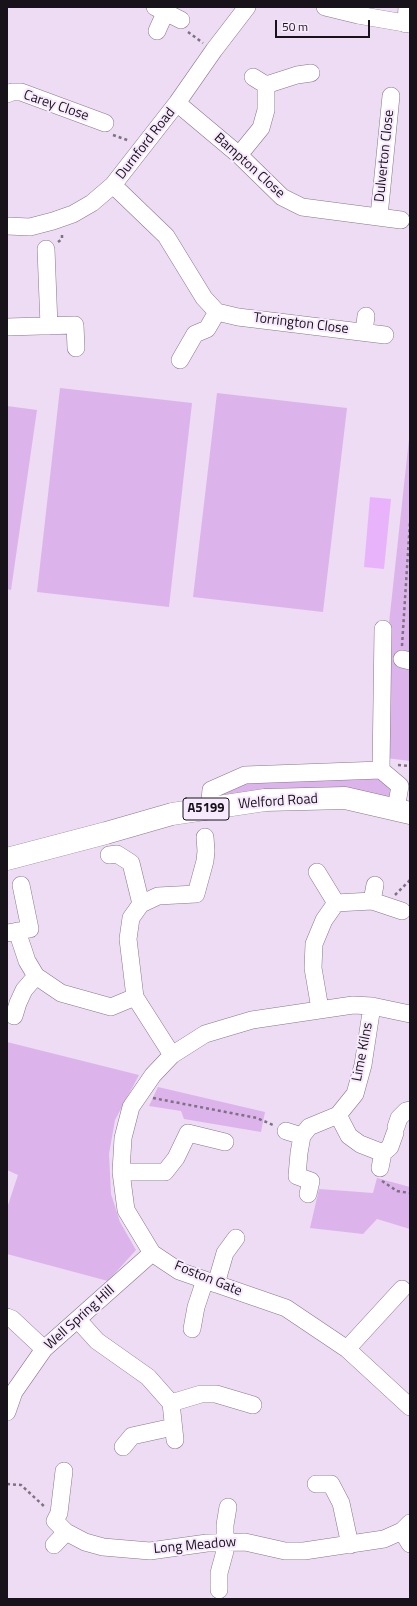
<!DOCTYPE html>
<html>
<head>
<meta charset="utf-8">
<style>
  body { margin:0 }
  #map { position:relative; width:417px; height:1606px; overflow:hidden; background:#eddcf3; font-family:"Titillium Web",sans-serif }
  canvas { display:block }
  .frame { position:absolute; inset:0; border:8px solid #18121a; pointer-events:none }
  .scale { position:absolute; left:275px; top:20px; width:95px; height:18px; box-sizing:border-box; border:2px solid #18121a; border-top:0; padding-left:5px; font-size:12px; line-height:14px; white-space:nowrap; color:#18121a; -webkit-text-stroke:3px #f8eafd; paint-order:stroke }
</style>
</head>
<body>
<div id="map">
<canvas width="417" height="1606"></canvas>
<div class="frame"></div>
<div class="scale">50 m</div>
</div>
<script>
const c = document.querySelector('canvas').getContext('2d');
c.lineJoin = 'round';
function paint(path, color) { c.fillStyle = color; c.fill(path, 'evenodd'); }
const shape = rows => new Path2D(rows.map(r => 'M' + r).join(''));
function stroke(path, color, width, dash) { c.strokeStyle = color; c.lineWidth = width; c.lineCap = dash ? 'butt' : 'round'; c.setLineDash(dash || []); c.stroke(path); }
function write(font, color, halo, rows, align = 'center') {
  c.font = font + ' "Titillium Web",sans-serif'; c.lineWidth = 4; c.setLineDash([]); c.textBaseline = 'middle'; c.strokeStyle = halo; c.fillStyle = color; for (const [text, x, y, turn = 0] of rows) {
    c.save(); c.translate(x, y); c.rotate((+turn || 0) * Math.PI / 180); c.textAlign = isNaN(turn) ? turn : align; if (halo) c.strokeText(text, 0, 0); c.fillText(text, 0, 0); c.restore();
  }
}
paint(shape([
  [60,388,192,403,169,607,37,592],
  [217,393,347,408,323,612,193,597],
  [7,406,37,410,11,590,7,589],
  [410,430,410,761,386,758,389,623],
  [355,770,400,786,396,809,209,808,211,790,245,775],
  [7,1042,139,1075,115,1120,109,1154,111,1194,120,1222,136,1250,108,1281,7,1254,7,1208,18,1175,7,1170],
  [158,1087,265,1112,261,1132,184,1119,181,1111,149,1106],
  [377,1178,410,1187,410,1229,377,1219,363,1234,310,1228,319,1189,373,1193]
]), '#dcb4eb');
paint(shape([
  [370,497,391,499,384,569,364,567]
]), '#e8b3fb');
const minor = shape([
  [155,7,181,20],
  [325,7,358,15,410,24],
  [406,24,407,7],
  [157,31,165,13],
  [253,77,266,85,297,75,311,73],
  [7,94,12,92,21,92,105,123],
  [177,103,239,155,282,197,302,207,401,220],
  [239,155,261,128,266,110,266,85],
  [113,185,166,236,204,298,217,312,238,317,385,335],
  [379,216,391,96],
  [7,226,30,227,53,221,73,214,92,203,113,185,177,103,214,50,247,7],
  [46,249,49,326],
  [7,327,75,325,76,348],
  [364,332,366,316],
  [180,360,195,334,207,329,217,312],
  [402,659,410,661],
  [381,770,383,629],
  [209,808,211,790,245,775,381,770,400,786,396,809],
  [109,855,117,854,131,863,141,904],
  [317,872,336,903],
  [372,901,375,885],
  [17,931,27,961,36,976,61,993,111,1007,135,997],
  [7,933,30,929,21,885],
  [320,1009,313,968,314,944,324,920,336,903,372,901,402,911],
  [410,1014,372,1006,353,1005,252,1020,205,1034,172,1055,153,1075,131,1107,123,1138,121,1172,126,1210,152,1253,179,1271,286,1308,347,1349,410,1407],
  [14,1016,18,1003,24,990,36,976],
  [172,1055,135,997,128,939,131,918,141,904,158,896,196,894,205,861,206,851,205,837],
  [338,1115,349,1136,360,1144,383,1153,380,1168],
  [396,1127,399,1118,406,1111,410,1110],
  [286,1131,302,1136],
  [383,1153,390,1147,395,1133],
  [121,1172,165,1172,176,1158,188,1133,225,1142],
  [308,1194,311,1181,297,1176,299,1153,302,1136,309,1127,338,1115,355,1094,363,1065,372,1006],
  [216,1284,225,1253,236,1238],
  [7,1317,12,1319,44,1349],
  [78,1320,97,1341,148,1377,171,1403],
  [192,1329,196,1307,205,1280],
  [347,1349,402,1289],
  [7,1412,14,1392,44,1349,152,1253],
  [175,1440,171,1403,201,1394,216,1394,253,1405],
  [123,1447,132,1436,173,1427],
  [64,1471,59,1513,55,1521,66,1532,85,1542,103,1547,150,1551,207,1543,245,1542,285,1551,304,1551,384,1539,402,1531,410,1523],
  [316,1484,331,1484,341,1503,350,1545],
  [402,1531,410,1544],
  [54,1545,66,1532],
  [219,1590,219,1573,225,1551,225,1525,228,1507]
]);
const major = shape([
  [7,859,106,833,172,814,265,800,345,798,410,813]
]);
stroke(minor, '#86778c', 18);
stroke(major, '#86778c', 23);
stroke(shape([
  [188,32,203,43],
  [113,135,130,141],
  [58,242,62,239,62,233],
  [402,646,410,521],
  [398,765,410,766],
  [395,895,410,880],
  [153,1098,257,1118,273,1125],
  [382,1181,397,1191,410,1193],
  [7,1484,21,1485,46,1508]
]), '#7e7282', 2.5, [3, 3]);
stroke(minor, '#fff', 17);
stroke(major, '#fff', 22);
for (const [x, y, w] of [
  [206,809,46]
]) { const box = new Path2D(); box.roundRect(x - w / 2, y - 11, w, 22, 3); c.fillStyle = '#f8eafd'; c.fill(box); stroke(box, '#18121a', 1); }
write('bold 13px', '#18121a', null, [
  ["A5199",206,809]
]);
write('14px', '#18121a', '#f8eafd', [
  ["Carey Close",56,106,19],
  ["Durnford Road",146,144,-52],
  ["Dulverton Close",385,156,-84],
  ["Bampton Close",249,166,42],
  ["Torrington Close",301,324,7],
  ["Welford Road",278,802,-4],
  ["Lime Kilns",363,1052,-79],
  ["Foston Gate",208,1279,22],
  ["Well Spring Hill",80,1318,-42],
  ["Long Meadow",195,1546,-5]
]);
</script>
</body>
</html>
